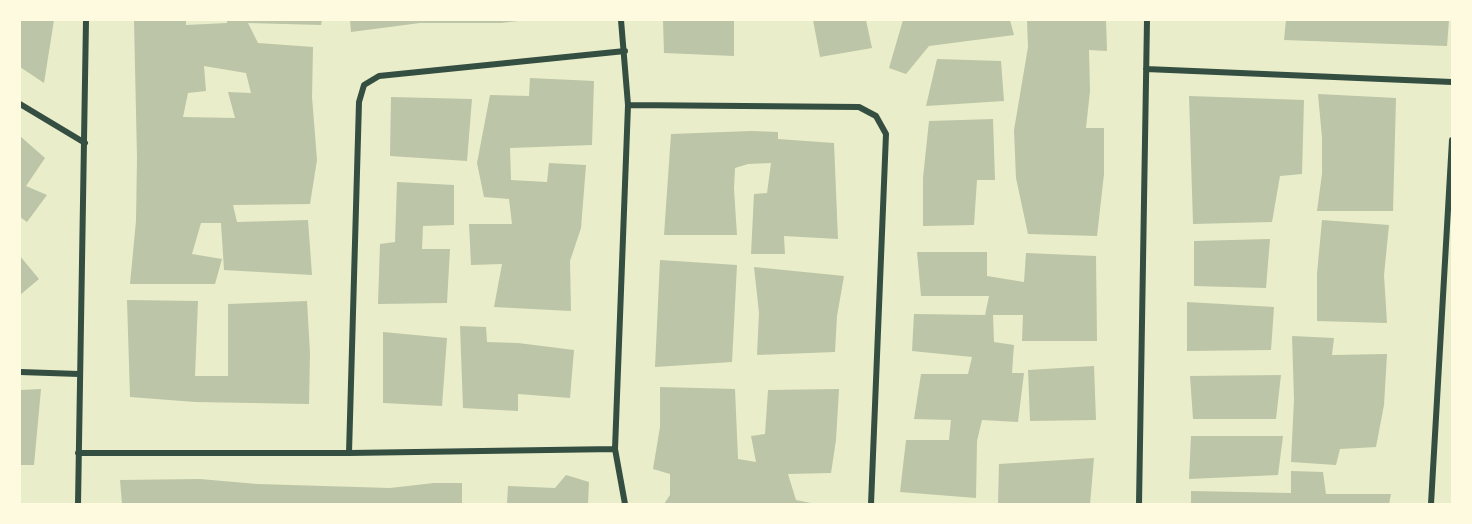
<!DOCTYPE html>
<html>
<head>
<meta charset="utf-8">
<style>
  body { margin:0 }
  #map { position:relative; width:1472px; height:524px; overflow:hidden; background:#e9edc9; font-family:"Work Sans",sans-serif }
  canvas { display:block }
  .frame { position:absolute; inset:0; border:21px solid #fefae0; pointer-events:none }
</style>
</head>
<body>
<div id="map">
<canvas width="1472" height="524"></canvas>
<div class="frame"></div>
</div>
<script>
const c = document.querySelector('canvas').getContext('2d');
c.lineJoin = 'round';
function paint(path, color) { c.fillStyle = color; c.fill(path, 'evenodd'); }
const shape = rows => new Path2D(rows.map(r => 'M' + r).join(''));
function stroke(path, color, width, dash) { c.strokeStyle = color; c.lineWidth = width; c.lineCap = dash ? 'butt' : 'round'; c.setLineDash(dash || []); c.stroke(path); }
paint(shape([
  [20,20,54,20,44,83,20,67],
  [134,20,186,20,186,25,227,23,227,20,322,20,321,25,248,23,258,43,313,47,312,97,317,160,310,204,233,205,237,222,308,220,312,275,224,270,221,223,201,223,192,254,222,259,215,284,130,284,136,221,137,158],
  [204,66,246,73,251,93,228,92,235,118,183,117,188,93,206,91],
  [350,20,518,20,518,21,501,23,420,23,351,32],
  [663,20,734,20,734,56,664,53],
  [813,20,866,20,872,48,820,57],
  [903,20,1010,20,1014,35,929,46,906,74,889,68],
  [1027,20,1106,20,1107,51,1089,50,1090,91,1086,128,1104,128,1104,174,1097,236,1028,234,1016,178,1014,130,1028,47],
  [1286,20,1449,20,1447,46,1284,40],
  [937,59,1001,61,1004,101,926,106],
  [530,78,594,81,592,145,510,148,511,180,547,182,549,163,586,165,581,228,570,261,571,311,494,307,502,264,471,265,469,224,512,224,509,199,484,197,477,163,490,95,529,96],
  [1318,94,1396,98,1393,211,1317,211,1322,174,1322,138],
  [1189,96,1304,100,1302,174,1280,176,1272,222,1193,224],
  [391,97,472,99,467,161,390,156],
  [993,119,995,180,977,180,974,225,923,226,923,178,929,121],
  [751,131,778,132,778,139,834,143,838,239,784,236,785,254,751,254,754,194,767,193,771,163,748,164,735,168,734,189,737,235,664,235,671,134],
  [20,136,45,158,26,186,47,195,27,222,20,217],
  [397,182,454,185,454,225,423,226,422,249,450,249,447,303,378,304,380,244,395,242],
  [1322,220,1389,225,1384,275,1387,323,1317,321,1317,274],
  [1270,239,1266,288,1194,286,1194,241],
  [917,252,987,252,987,276,1024,282,1026,253,1096,256,1097,341,1022,341,1023,315,993,315,994,342,1014,345,1012,373,1024,373,1018,422,982,420,977,441,976,498,900,492,906,440,949,440,951,420,914,419,921,374,968,374,972,357,912,351,914,314,985,315,989,296,921,296],
  [20,256,39,279,20,295],
  [660,260,737,265,732,362,655,367],
  [754,267,844,276,837,316,835,352,757,355,759,313],
  [127,300,198,301,195,376,228,376,228,304,307,301,310,353,309,404,195,402,130,397],
  [1187,302,1274,307,1271,350,1187,351],
  [460,326,486,327,487,342,518,343,574,350,570,398,518,394,518,411,463,408],
  [383,332,447,338,442,406,383,403],
  [1292,336,1334,338,1332,355,1387,354,1384,405,1376,447,1340,449,1336,465,1291,462,1294,399],
  [1094,366,1096,420,1030,421,1028,370],
  [1281,375,1276,419,1193,419,1190,376],
  [660,387,735,389,738,459,756,462,751,436,765,434,768,390,839,389,836,440,831,473,788,474,796,500,816,504,664,504,670,495,670,474,653,469,660,427],
  [41,389,34,465,20,465,20,390],
  [1191,436,1283,436,1278,475,1189,479],
  [1094,458,1090,504,998,504,999,464],
  [1291,471,1323,472,1326,494,1391,494,1389,504,1191,504,1191,491,1291,493],
  [566,475,589,482,588,504,507,504,508,486,555,488],
  [200,479,257,484,390,488,434,483,462,483,462,504,122,504,120,480]
]), '#bcc5a7');
stroke(shape([
  [621,20,628,105,615,449,625,504],
  [1146,69,1452,82],
  [20,104,85,143],
  [628,105,859,107,876,116,886,134,871,504],
  [20,372,79,374],
  [78,453,349,453,615,449],
  [349,453,359,102,364,85,379,76,625,51],
  [78,504,86,20],
  [1139,504,1147,20],
  [1431,504,1452,140]
]), '#344e41', 6);
</script>
</body>
</html>
